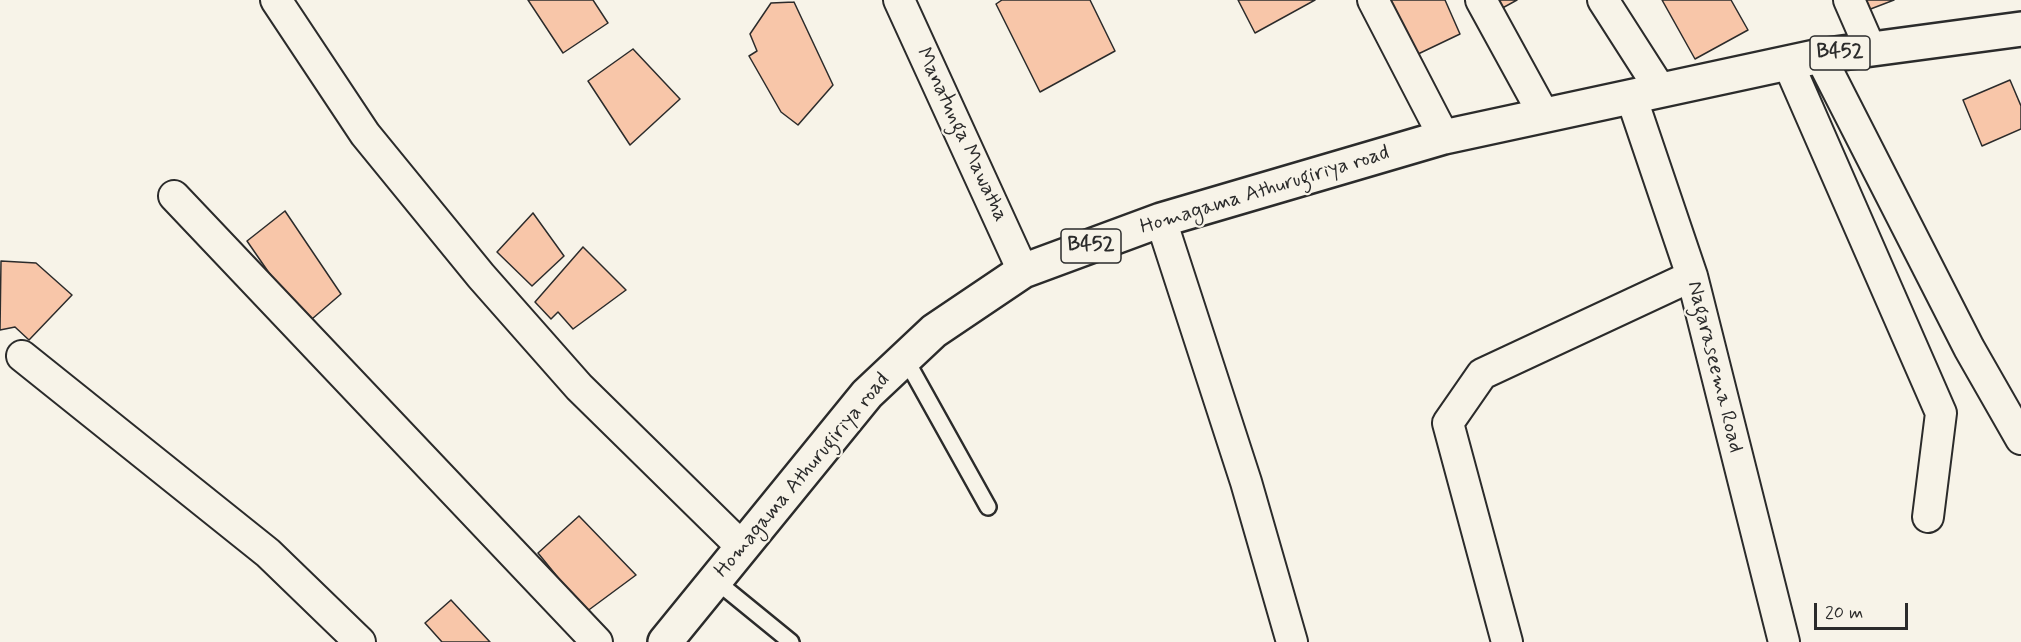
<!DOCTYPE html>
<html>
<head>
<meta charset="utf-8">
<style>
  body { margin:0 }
  #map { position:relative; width:2021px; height:642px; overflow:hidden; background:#f7f3e8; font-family:Mynerve,sans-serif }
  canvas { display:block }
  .scale { position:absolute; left:1814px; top:603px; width:94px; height:27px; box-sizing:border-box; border:3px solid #2b2b2b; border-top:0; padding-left:8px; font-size:18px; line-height:21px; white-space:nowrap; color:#2b2b2b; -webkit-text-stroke:4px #f7f3e8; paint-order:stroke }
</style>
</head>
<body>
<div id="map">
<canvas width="2021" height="642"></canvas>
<div class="scale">20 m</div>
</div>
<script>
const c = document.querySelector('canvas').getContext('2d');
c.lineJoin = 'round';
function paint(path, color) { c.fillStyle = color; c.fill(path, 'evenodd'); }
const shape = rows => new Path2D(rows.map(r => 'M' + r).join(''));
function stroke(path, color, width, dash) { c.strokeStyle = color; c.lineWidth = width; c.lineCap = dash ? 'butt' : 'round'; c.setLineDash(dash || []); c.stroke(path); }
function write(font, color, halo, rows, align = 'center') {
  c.font = font + ' Mynerve,sans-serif'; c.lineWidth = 4.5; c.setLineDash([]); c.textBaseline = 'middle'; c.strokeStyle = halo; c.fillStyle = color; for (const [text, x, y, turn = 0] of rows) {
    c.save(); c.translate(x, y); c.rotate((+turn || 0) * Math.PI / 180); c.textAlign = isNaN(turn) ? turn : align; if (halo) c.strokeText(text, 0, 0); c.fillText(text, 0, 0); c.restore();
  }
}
const building = shape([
  [528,0,593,0,608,23,563,53,528,0],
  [1002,0,1090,0,1115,51,1040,92,996,4,1002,0],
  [1238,0,1315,0,1255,33,1238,0],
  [1385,0,1445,0,1460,34,1416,55,1385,0],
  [1491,0,1517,0,1497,11,1491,0],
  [1662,0,1731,0,1748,30,1695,59,1662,0],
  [1865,0,1894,0,1868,10,1865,0],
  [794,2,833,85,798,125,781,112,749,56,757,51,750,34,771,3,794,2],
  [633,49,680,99,630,145,588,81,633,49],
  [2010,80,2021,106,2021,129,1982,146,1963,100,2010,80],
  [285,211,341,294,305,325,247,241,285,211],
  [533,213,564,256,532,286,497,252,533,213],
  [583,247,626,290,573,329,558,312,551,319,535,302,583,247],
  [1,261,36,263,72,295,29,340,15,327,0,330,1,261],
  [579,516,636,575,586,612,538,553,579,516],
  [451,600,490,642,442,642,425,623,451,600]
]);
paint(building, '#f8c6a9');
stroke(building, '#2b2b2b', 1.5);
const service = shape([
  [905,358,988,507],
  [715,580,791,642]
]);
const minor = shape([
  [276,0,365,134,481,276,579,387,742,547],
  [899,0,1023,271],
  [1373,0,1444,137],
  [1481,0,1544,115],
  [1603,0,1660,89],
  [1849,0,1870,48],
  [1820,56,1969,348,2021,439],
  [1788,63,1941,413,1928,517],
  [1631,96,1692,276,1784,642],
  [174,196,597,642],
  [1161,220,1246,482,1292,642],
  [22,356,268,553,360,642],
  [1507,642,1448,423,1482,374,1692,276]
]);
const primary = shape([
  [665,642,867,394,934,331,1023,271,1161,220,1444,137,1820,56,2021,29]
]);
stroke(service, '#2b2b2b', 20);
stroke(minor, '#2b2b2b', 34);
stroke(primary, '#2b2b2b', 38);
stroke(service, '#f7f3e8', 15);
stroke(minor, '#f7f3e8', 30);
stroke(primary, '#f7f3e8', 33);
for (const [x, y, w] of [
  [1840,53,60],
  [1091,246,60]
]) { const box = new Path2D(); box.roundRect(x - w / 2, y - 17, w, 34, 4.5); c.fillStyle = '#f7f3e8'; c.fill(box); stroke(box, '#2b2b2b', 1.5); }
write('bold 20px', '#2b2b2b', null, [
  ["B452",1840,53],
  ["B452",1091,246]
]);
write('21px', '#2b2b2b', '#f7f3e8', [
  ["Manatunga Mawatha",961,135,65],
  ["Homagama Athurugiriya road",1265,191,-17],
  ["Nagaraseema Road",1714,367,76],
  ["Homagama Athurugiriya road",803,476,-50]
]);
</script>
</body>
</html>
